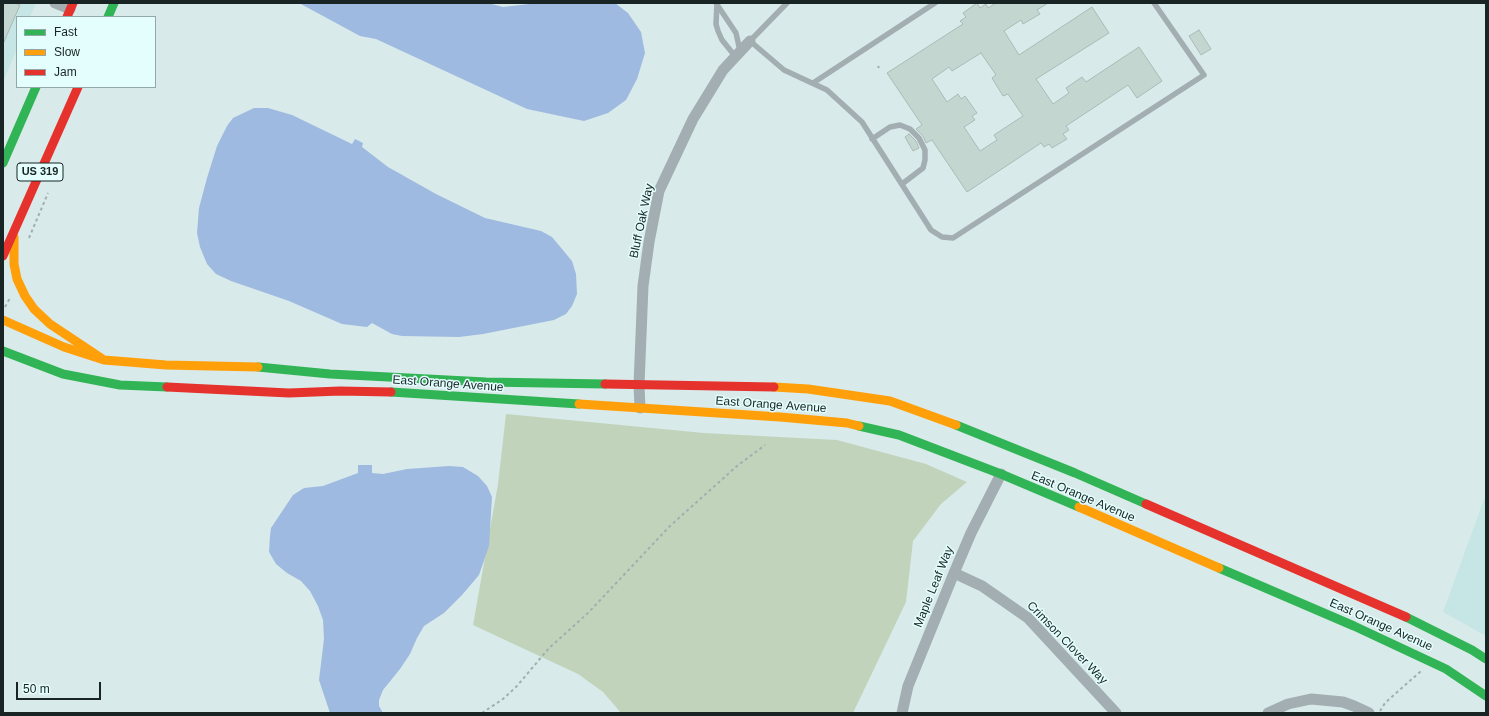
<!DOCTYPE html>
<html>
<head>
<meta charset="utf-8">
<style>
  body { margin:0 }
  #map { position:relative; width:1489px; height:716px; overflow:hidden; background:#d9eaea; font-family:Arial,sans-serif }
  canvas { display:block }
  .frame { position:absolute; inset:0; border:4px solid #182524; pointer-events:none }
  .legend { position:absolute; left:16px; top:16px; width:140px; height:72px; box-sizing:border-box; background:#e3fefd; border:1px solid #92a7a6; margin:0; padding:5px 7px; list-style:none; font-size:12px; color:#182524 }
  .legend li { display:flex; align-items:center; gap:8px; height:20px }
  .legend b { width:20px; border:1px solid #92a7a6 }
  .scale { position:absolute; left:16px; top:682px; width:85px; height:18px; box-sizing:border-box; border:2px solid #182524; border-top:0; padding-left:5px; font-size:12px; line-height:14px; white-space:nowrap; color:#182524; -webkit-text-stroke:3px #e3fefd; paint-order:stroke }
</style>
</head>
<body>
<div id="map">
<canvas width="1489" height="716"></canvas>
<div class="frame"></div>
<ul class="legend">
<li><b style="height:5px;background:#30b455"></b>Fast</li>
<li><b style="height:5px;background:#ff9f0a"></b>Slow</li>
<li><b style="height:5px;background:#e5322d"></b>Jam</li>
</ul>
<div class="scale">50 m</div>
</div>
<script>
const c = document.querySelector('canvas').getContext('2d');
c.lineJoin = 'round';
function paint(path, color) { c.fillStyle = color; c.fill(path, 'evenodd'); }
const shape = rows => new Path2D(rows.map(r => 'M' + r).join(''));
function stroke(path, color, width, dash) { c.strokeStyle = color; c.lineWidth = width; c.lineCap = dash ? 'butt' : 'round'; c.setLineDash(dash || []); c.stroke(path); }
function write(font, color, halo, rows, align = 'center') {
  c.font = font + ' Arial,sans-serif'; c.lineWidth = 3; c.setLineDash([]); c.textBaseline = 'middle'; c.strokeStyle = halo; c.fillStyle = color; for (const [text, x, y, turn = 0] of rows) {
    c.save(); c.translate(x, y); c.rotate((+turn || 0) * Math.PI / 180); c.textAlign = isNaN(turn) ? turn : align; if (halo) c.strokeText(text, 0, 0); c.fillText(text, 0, 0); c.restore();
  }
}
paint(shape([
  [3,3,36,3,30,17,17,17,17,49,3,82],
  [1486,494,1486,636,1443,612]
]), '#c6e5e5');
paint(shape([
  [506,414,704,433,837,440,926,464,967,482,941,504,913,541,906,602,853,713,621,713,603,692,578,674,473,625,498,484]
]), '#c1d4bb');
paint(shape([
  [299,3,488,3,503,7,538,3,615,3,628,13,641,32,645,53,637,79,626,100,608,113,584,121,527,109,376,39,360,36],
  [254,108,268,108,292,115,352,144,355,139,363,143,362,147,388,167,436,194,485,218,541,231,552,237,572,261,576,274,577,294,572,306,566,314,554,320,483,334,459,337,402,336,392,334,372,323,367,327,342,324,289,301,231,281,216,274,207,264,200,247,197,233,199,208,207,178,217,146,227,126,233,118],
  [358,465,372,465,372,473,383,474,407,469,449,466,463,467,478,476,487,486,492,497,489,546,479,575,462,595,444,613,424,626,417,638,410,654,400,669,383,690,379,700,379,706,383,713,330,713,319,680,324,639,323,620,318,606,310,591,301,581,287,573,276,564,269,552,270,536,271,528,293,495,304,488,323,486,358,473]
]), '#9ebae0');
const building = shape([
  [3,3,15,3,20,5,3,44,3,3],
  [977,3,980,8,986,4,988,8,996,3,1048,3,1037,10,1040,14,1023,24,1021,20,1004,31,1019,55,1092,7,1109,33,1036,79,1053,104,1069,93,1066,88,1082,77,1086,82,1139,47,1162,81,1137,98,1128,85,1066,126,1069,130,1063,134,1067,139,1052,148,1049,144,1044,147,1041,143,967,192,932,140,926,143,923,136,916,129,922,125,887,73,963,24,960,21,966,17,963,13,977,3],
  [981,53,996,75,992,78,1003,96,1008,94,1023,116,994,135,997,140,980,151,964,127,975,120,972,116,977,113,965,96,961,99,958,94,947,102,932,79,949,67,952,71,981,53],
  [1199,30,1211,49,1201,55,1189,36,1199,30],
  [909,134,916,141,919,148,913,151,905,137,909,134]
]);
paint(building, '#c3d7d0');
stroke(building, '#acb9b6', 1);
stroke(shape([
  [878,66,879,68],
  [29,238,48,193],
  [5,307,10,298],
  [1380,711,1385,703,1421,671],
  [482,713,503,699,517,686,549,648,588,613,669,527,737,466,765,445]
]), '#a2aeaf', 2, [3, 3]);
stroke(shape([
  [716,3,736,33,740,51],
  [787,3,750,41,784,70,827,90,862,122,931,230,942,237,953,238,1204,75,1154,3],
  [717,4,716,24,718,31,722,40,735,56],
  [813,83,935,3],
  [872,139,890,127,900,125,910,129,919,138,925,150,925,160,923,168,902,184]
]), '#a2aeb2', 5.5);
stroke(shape([
  [55,3,70,9],
  [640,408,639,385,643,286,649,242,659,191,693,119,723,70,750,41],
  [954,573,982,586,1028,618,1116,713],
  [902,713,908,686,954,573,971,533,1001,474],
  [1268,713,1288,704,1311,699,1343,702,1354,706,1369,713]
]), '#a2aeb2', 11);
stroke(shape([
  [108,17,114,3],
  [3,163,36,87],
  [3,351,63,374,120,385,167,387],
  [258,367,330,374,486,382,605,384],
  [391,392,579,404],
  [956,425,1075,473,1146,504],
  [859,426,899,435,1001,474,1079,507],
  [1219,568,1354,626,1446,669,1486,696],
  [1406,617,1472,650,1486,659]
]), '#30b455', 9);
stroke(shape([
  [14,237,14,264,17,279,25,296,34,309,50,324,104,360],
  [3,320,64,347,104,360,166,365,258,367],
  [774,387,808,389,890,401,956,425],
  [579,404,780,417,847,423,859,426],
  [1079,507,1219,568]
]), '#ff9f0a', 9);
stroke(shape([
  [67,17,73,3],
  [3,256,78,87],
  [605,384,774,387],
  [167,387,289,393,340,391,391,392],
  [1146,504,1406,617]
]), '#e5322d', 9);
for (const [x, y, w] of [
  [40,172,46]
]) { const box = new Path2D(); box.roundRect(x - w / 2, y - 9, w, 18, 3); c.fillStyle = '#e3fefd'; c.fill(box); stroke(box, '#182524', 1); }
write('bold 11px', '#182524', null, [
  ["US 319",40,172]
]);
write('12px', '#182524', '#e3fefd', [
  ["Bluff Oak Way",642,221,-78],
  ["East Orange Avenue",448,384,4],
  ["East Orange Avenue",771,405,4],
  ["East Orange Avenue",1083,497,23],
  ["Maple Leaf Way",934,587,-68],
  ["East Orange Avenue",1381,625,24],
  ["Crimson Clover Way",1067,643,46]
]);
</script>
</body>
</html>
